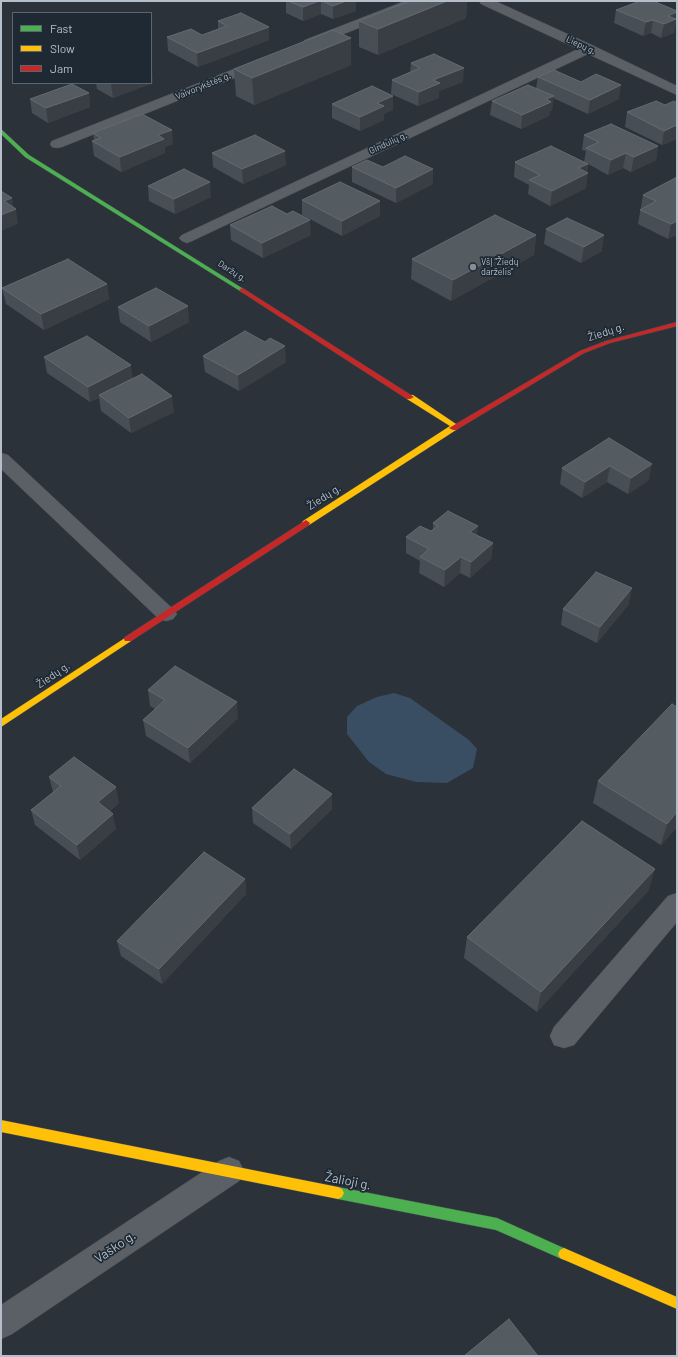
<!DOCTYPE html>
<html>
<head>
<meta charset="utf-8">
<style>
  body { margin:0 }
  #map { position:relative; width:678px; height:1357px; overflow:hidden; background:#2b3239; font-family:Barlow,sans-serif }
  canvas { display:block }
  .frame { position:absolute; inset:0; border:2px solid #b6bfc9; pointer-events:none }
  .legend { position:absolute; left:12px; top:12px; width:140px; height:72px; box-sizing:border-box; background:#1e2934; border:1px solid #5b6570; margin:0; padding:5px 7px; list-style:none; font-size:12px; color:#b6bfc9 }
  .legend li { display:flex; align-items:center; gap:8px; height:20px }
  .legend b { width:20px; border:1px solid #5b6570 }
</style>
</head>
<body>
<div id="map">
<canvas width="678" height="1357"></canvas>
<div class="frame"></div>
<ul class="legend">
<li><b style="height:5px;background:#4caf50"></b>Fast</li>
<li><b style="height:5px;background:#ffc107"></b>Slow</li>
<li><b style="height:5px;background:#c62828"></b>Jam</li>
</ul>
</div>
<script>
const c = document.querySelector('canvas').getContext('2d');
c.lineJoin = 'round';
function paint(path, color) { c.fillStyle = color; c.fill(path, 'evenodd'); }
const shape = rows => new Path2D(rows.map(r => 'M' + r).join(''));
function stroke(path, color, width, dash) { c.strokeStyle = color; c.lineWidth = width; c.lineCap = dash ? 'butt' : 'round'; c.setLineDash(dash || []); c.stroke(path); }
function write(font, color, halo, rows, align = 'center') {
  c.font = font + ' Barlow,sans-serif'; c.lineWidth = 3.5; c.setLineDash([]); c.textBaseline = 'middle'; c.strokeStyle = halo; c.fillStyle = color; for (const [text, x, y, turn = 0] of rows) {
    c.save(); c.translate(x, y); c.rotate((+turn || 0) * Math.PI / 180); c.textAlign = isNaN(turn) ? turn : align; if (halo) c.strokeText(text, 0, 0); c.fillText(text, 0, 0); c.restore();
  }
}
paint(shape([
  [394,693,410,698,469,740,477,749,473,768,447,783,416,782,386,774,369,762,347,734,347,717,357,706,377,697]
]), '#3a4e63');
const street = shape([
  [405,1,422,1,420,4,313,46,309,47,305,46,303,43,305,40,405,1],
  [479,1,495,1,594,46,677,86,677,95,588,54,192,241,187,243,182,241,179,238,182,235,578,49,481,4,479,1],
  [262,58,267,59,268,62,267,65,62,147,57,148,52,147,50,144,52,141,262,58],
  [1,453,8,455,173,609,177,614,173,619,166,621,159,619,1,469,1,453],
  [677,893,677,922,574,1045,564,1048,554,1045,550,1036,554,1027,668,896,677,893],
  [229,1157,239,1161,244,1171,239,1181,12,1334,1,1339,1,1305,219,1161,229,1157]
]);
const fast = shape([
  [1,129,29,155,245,290,242,292,240,291,25,157,1,134,1,129],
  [338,1187,497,1218,568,1250,570,1254,568,1258,564,1260,496,1230,338,1199,334,1197,332,1193,334,1189,338,1187]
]);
const slow = shape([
  [407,395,413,395,459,426,456,430,309,525,303,525,302,523,303,521,450,426,407,399,407,395],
  [128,636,131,637,132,639,131,641,1,727,1,719,128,636],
  [1,1120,338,1187,342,1189,344,1193,342,1197,338,1199,1,1132,1,1120],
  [564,1248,677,1297,677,1309,560,1258,558,1254,560,1250,564,1248]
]);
const jam = shape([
  [242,288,244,289,414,397,410,399,407,399,240,291,239,290,242,288],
  [677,322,677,326,610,343,584,353,456,430,453,430,449,428,580,351,606,341,677,322],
  [306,520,310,523,309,525,131,641,125,641,124,639,125,637,306,520]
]);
stroke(street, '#494e53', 1);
stroke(fast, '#494e53', 1);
stroke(slow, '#494e53', 1);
stroke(jam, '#494e53', 1);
paint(street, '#5b6067');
paint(fast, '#4caf50');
paint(slow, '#ffc107');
paint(jam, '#c62828');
paint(shape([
  [286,1,356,1,356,11,333,19,321,14,303,21,286,13],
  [410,1,467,1,466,18,378,55,359,47,359,21],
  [616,10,676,25,675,25,674,33,661,38,651,33,643,36,614,23],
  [218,21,269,40,198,67,168,51,167,37,202,35,218,29],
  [351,38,351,65,254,105,236,96,234,69],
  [411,63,463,82,439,91,439,98,418,106,391,94,392,80,410,72],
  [538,77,619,99,588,114,553,98,552,110,550,111,549,116,521,129,490,115,492,101,536,88],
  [96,83,153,83,113,98,97,89],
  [89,93,90,107,48,123,32,113,30,99],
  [677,103,677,139,662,145,625,127,627,112],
  [332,104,393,110,384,114,384,120,360,131,332,118],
  [93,133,173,144,165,147,165,153,121,172,94,156,92,141,94,140],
  [584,135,658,146,656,160,631,172,623,168,608,175,588,164,587,172,586,188,550,206,528,194,529,185,514,177,515,162,584,162,586,151,582,150],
  [212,153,286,165,243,184,213,167],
  [352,167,383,167,433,184,396,203,352,182],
  [677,177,677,235,668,239,638,224,643,195],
  [148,186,211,197,175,214,149,201],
  [302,200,380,201,380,216,342,236,302,215],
  [230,225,311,235,263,258,231,240],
  [546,229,602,251,581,263,544,244],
  [536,235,534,255,451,301,411,279,412,259],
  [107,284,109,299,44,330,6,304,2,288],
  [118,307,189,322,151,342,120,322],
  [203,356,286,362,239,391,205,372],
  [44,357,132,379,174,412,131,433,101,411,99,398,90,402,47,373],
  [609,438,649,480,628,494,607,482,582,498,560,484,562,468],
  [433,523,477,535,493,543,491,559,470,578,460,573,444,587,419,573,420,561,406,553,406,537,431,531,433,530],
  [629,604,597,643,561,625,563,609],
  [148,690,238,718,190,763,146,736,143,720,155,709,150,706],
  [49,777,119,803,110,811,116,829,80,860,35,825,31,810,53,792],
  [598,781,677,827,661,845,593,803],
  [252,808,332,809,291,849,253,823],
  [245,879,246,894,162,984,121,956,117,941],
  [649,890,537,1012,464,958,467,937]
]), '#484e55');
paint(shape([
  [319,1,321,1,321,14,303,21,303,7],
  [346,1,356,1,356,11,333,19,333,6],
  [447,1,467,1,466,18,378,55,378,29],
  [677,12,677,19,674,33,661,38,664,24,668,16],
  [653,20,651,33,643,36,646,22],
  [269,27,269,40,198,67,197,53],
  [351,38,351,65,254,105,252,78],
  [464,68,463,82,439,91,439,98,418,106,419,92,433,80],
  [151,69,152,69,153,83,113,98,111,84,114,83,151,83],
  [621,85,619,99,588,114,590,100],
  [89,93,90,107,48,123,46,108],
  [393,96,393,110,384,114,384,120,360,131,360,117,377,103],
  [554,96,552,110,550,111,549,116,521,129,522,115,546,99],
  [677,125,677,139,662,145,664,131],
  [172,130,173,144,165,147,165,153,121,172,120,157,158,135],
  [658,146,656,160,631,172,634,157],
  [285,151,286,165,243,184,242,169],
  [626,153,623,168,608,175,611,160],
  [588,164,586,174,588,173,586,188,550,206,552,191,578,168],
  [433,169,433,184,396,203,396,188],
  [210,182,211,197,175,214,174,199],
  [12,198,14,209,16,209,18,224,1,231,1,215,4,201],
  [380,201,380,216,342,236,342,221],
  [310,220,311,235,263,258,262,243],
  [677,221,677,235,668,239,671,224],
  [536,235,534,255,451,301,453,280],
  [604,235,602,251,581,263,584,247],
  [107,284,109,299,44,330,41,314],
  [188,306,189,322,151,342,149,326],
  [285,346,286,362,239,391,238,375],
  [131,365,133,380,99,395,99,398,90,402,88,387],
  [172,396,174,412,131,433,129,418],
  [652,464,649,480,628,494,631,478],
  [610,466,607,482,582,498,585,482],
  [478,526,476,542,470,532],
  [493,543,491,559,470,578,471,562],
  [461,557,460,573,444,587,445,570],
  [632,588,629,604,597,643,600,627],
  [237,702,238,718,190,763,188,748],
  [116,787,119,803,101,818,98,802],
  [332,794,332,809,291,849,290,834],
  [677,812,677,827,661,845,667,824],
  [113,814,116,829,80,860,77,845],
  [655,869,649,890,537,1012,541,992],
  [245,879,246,894,162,984,159,969]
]), '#383e44');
const building = shape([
  [288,1,319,1,303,7,288,1],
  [322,1,346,1,333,6,322,1],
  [410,1,447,1,378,29,359,21,410,1],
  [640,1,653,1,677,11,677,12,668,16,676,19,664,24,653,20,646,22,616,10,640,1],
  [241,13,269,27,197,53,167,37,191,29,202,35,227,26,218,21,241,13],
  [333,30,351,38,252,78,234,69,333,30],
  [434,54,464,68,433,80,440,83,419,92,392,80,420,68,411,63,434,54],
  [554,70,581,82,596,74,621,85,590,100,538,77,554,70],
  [72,84,89,93,46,108,30,99,72,84],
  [528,85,554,96,546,99,551,102,522,115,492,101,528,85],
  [372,86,393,96,377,103,384,106,360,117,332,104,372,86],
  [656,101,665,105,674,101,677,103,677,125,664,131,627,112,656,101],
  [142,114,172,130,158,135,164,139,120,157,92,141,101,138,93,133,142,114],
  [611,124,658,146,634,157,626,153,611,160,586,148,599,142,584,135,611,124],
  [255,135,285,151,242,169,212,153,255,135],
  [551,146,588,164,578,168,588,173,552,191,529,180,540,175,515,162,551,146],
  [405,156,433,169,396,188,352,167,367,160,383,167,405,156],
  [184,169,210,182,174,199,148,186,184,169],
  [677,177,677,221,671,224,640,210,656,201,643,195,677,177],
  [340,182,380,201,342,221,302,200,340,182],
  [1,191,12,198,4,201,16,209,1,215,1,191],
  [272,206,287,214,293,211,310,220,262,243,230,225,272,206],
  [495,215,536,235,453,280,412,259,495,215],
  [567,218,604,235,584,247,546,229,567,218],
  [68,259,107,284,41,314,2,288,68,259],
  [156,288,188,306,149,326,118,307,156,288],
  [245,331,265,342,270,338,285,346,238,375,203,356,245,331],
  [87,336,131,365,88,387,44,357,87,336],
  [142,374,172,396,129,418,99,395,142,374],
  [609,438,652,464,631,478,610,466,585,482,562,468,609,438],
  [448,511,478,526,470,532,493,543,471,562,461,557,445,570,420,557,429,549,406,537,420,526,431,531,438,526,433,523,448,511],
  [596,572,632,588,600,627,563,609,596,572],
  [175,666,237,702,188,748,143,720,165,700,148,690,175,666],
  [672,704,677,707,677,812,667,824,598,781,672,704],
  [74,757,116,787,98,802,113,814,77,845,31,810,61,786,49,777,74,757],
  [294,769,332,794,290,834,252,808,294,769],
  [582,821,655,869,541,992,467,937,582,821],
  [204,852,245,879,159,969,117,941,204,852],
  [509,1319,538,1356,464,1356,509,1319]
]);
paint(building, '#545b61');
stroke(building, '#636a72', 1);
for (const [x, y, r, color] of [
  [473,267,4,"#858e97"]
]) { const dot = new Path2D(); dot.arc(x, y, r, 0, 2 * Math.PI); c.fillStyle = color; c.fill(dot); stroke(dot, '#1e2934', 1.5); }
write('9px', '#b6bfc9', '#1e2934', [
  ["Liepų g.",581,45,25],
  ["Vaivorykštės g.",203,86,-22],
  ["Gindulių g.",388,143,-25],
  ["Daržų g.",232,271,33]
]);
write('9px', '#b6bfc9', '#1e2934', [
  ["VšĮ \"Žiedų",481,262],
  ["darželis\"",481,272]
], 'left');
write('11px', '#b6bfc9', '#1e2934', [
  ["Žiedų g.",606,332,-18],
  ["Žiedų g.",324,497,-33],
  ["Žiedų g.",53,675,-34]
]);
write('13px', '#b6bfc9', '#1e2934', [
  ["Žalioji g.",348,1181,11],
  ["Vaško g.",115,1247,-34]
]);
</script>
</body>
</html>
